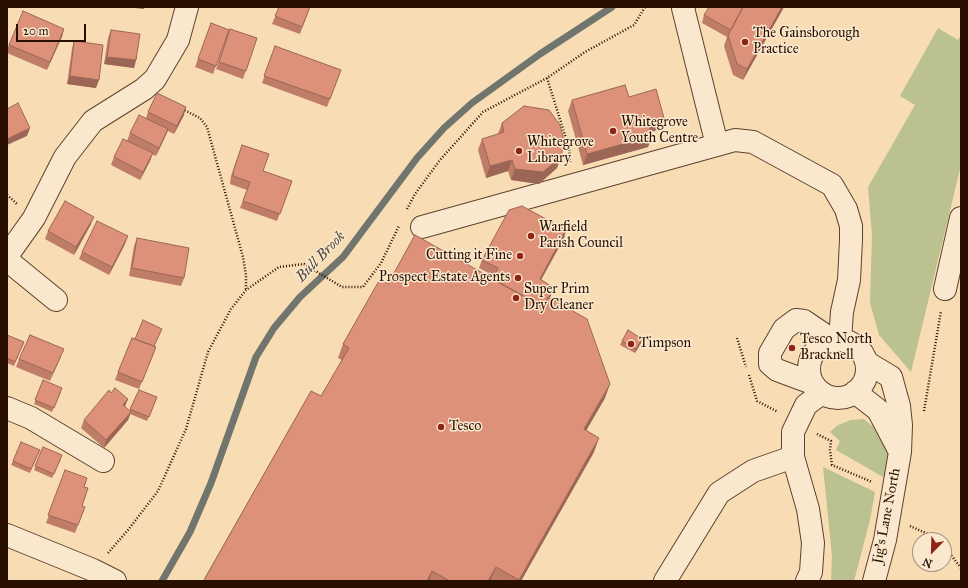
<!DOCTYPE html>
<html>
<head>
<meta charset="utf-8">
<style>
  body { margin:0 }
  #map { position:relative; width:968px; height:588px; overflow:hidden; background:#f8dcb4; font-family:"IM FELL Great Primer",serif }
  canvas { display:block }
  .frame { position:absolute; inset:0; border:8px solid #290f00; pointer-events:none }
  .north { position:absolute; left:912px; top:532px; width:40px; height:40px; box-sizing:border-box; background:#fae8ce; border:1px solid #a6917c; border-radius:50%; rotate:203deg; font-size:11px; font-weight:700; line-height:16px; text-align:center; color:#290f00 }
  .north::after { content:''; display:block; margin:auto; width:14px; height:18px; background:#8f2418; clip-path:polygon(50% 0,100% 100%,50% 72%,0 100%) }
  .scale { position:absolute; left:16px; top:24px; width:70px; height:18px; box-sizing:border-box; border:2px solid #290f00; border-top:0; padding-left:5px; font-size:12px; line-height:14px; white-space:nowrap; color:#290f00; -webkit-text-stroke:3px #fae8ce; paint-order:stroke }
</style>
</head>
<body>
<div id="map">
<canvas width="968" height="588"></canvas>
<div class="frame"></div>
<div class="north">N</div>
<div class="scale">20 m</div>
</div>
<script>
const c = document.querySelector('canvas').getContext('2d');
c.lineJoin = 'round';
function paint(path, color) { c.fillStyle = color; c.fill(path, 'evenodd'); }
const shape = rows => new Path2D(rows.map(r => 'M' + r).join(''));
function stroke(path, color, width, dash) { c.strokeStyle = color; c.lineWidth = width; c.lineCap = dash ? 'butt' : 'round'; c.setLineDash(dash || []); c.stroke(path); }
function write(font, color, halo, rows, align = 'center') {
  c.font = font + ' "IM FELL Great Primer",serif'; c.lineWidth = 3; c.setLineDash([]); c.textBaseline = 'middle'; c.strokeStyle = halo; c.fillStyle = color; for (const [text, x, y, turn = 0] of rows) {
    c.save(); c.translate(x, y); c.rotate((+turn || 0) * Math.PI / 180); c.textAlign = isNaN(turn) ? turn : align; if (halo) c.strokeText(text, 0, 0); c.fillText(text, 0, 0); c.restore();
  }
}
paint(shape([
  [938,28,958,40,961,35,961,165,911,372,879,335,870,303,872,235,868,187,915,105,900,96],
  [864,419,883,435,889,447,888,467,883,477,836,450,840,441,830,432,838,425,851,420],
  [823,467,875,492,870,520,854,581,831,581,832,556]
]), '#bbc18f');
stroke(shape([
  [162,581,190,532,211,483,256,357,274,328,300,297,343,257,417,158,444,128,472,103,540,54,612,7]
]), '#70756d', 7);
const minor = shape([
  [684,7,683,8,717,145],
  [422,227,735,140,753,142,832,185,846,209,851,226,851,240,849,280,842,312,840,340],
  [7,256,34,218,65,157,93,121,144,89,155,79,178,40,187,7],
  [7,260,56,300],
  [945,289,961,218],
  '809 369a29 29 0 1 1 58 0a29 29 0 1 1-58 0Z',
  [866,362,891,377,899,406,901,425,900,452,885,540,874,581],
  [812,383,777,370,770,364,770,353,784,329,796,320,804,321,832,340],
  [855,392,878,410,900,452],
  [7,408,31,418,103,461],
  [7,535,93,570,115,581],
  [665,581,719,493,753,471,793,457],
  [807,581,811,572,813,543,808,509,793,457,793,432,806,405,822,393]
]);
stroke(minor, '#5d422d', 24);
stroke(shape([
  [547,78,569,148,570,162],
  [182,109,200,118,207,127,243,257,246,275,246,289],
  [7,195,17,204],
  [407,209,415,194,440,160,483,112,547,78,585,52,634,25,645,7],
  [737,338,746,367],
  [749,375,757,401,778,412],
  [924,411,941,311],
  [817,434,831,441,830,450,832,465,872,482],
  [910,526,937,538,939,540],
  [944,546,961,568],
  [108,553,128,530,158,491,186,429,208,352,231,309,246,290,279,267,304,264,342,287,363,287,381,263,399,226]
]), '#290f00', 2.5, [1, 2]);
stroke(minor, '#fae8ce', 22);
paint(shape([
  [279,7,310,7,300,34,272,24],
  [709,7,784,7,743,80,733,75,724,46,727,37,702,23,704,15],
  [211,23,229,30,213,74,195,67],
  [64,29,47,70,7,53,7,49,9,45],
  [230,29,257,38,243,79,216,69],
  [111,30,136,60,134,68,104,64,108,38],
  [74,41,96,88,67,84,72,49],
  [275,46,341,70,327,107,262,83],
  [629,97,664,118,660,129,651,132,652,136,648,147,583,165,568,111,572,100],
  [148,112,184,115,174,134,168,131,165,137,156,156,152,154,150,161,140,180,111,165,114,157,127,141,130,133,146,118],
  [502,123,561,157,557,168,539,184,511,180,508,171,486,178,478,150,482,139,498,134],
  [242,145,263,171,292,181,277,221,240,208,247,190,230,184,231,176],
  [91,224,74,255,45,239,48,231],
  [566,230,564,238,541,280,551,295,550,298,605,398,586,430,594,452,521,581,203,581,311,391,321,396,342,360,338,358,343,344,388,284,492,279,494,276,479,268,482,260],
  [137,238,184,278,181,286,129,276,134,246],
  [125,244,109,275,79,259,82,252],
  [7,335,24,342,14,366,7,363],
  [622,341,641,343,635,353,620,345],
  [154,346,153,355,139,389,115,380,118,372],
  [61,357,50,381,16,367,19,359],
  [43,380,61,392,52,412,34,404],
  [139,390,157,397,147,421,130,414,128,420,104,448,81,428,84,420,111,393,128,399,125,406,129,411],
  [43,447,61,459,52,478,34,470],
  [40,450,30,473,11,465,13,461],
  [65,470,84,487,82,506,85,507,75,533,46,523]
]), '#bf7d68');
paint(shape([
  [125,7,144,7,144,9],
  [782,7,784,7,743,80,747,69],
  [64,29,62,37,47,70,50,62],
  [107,57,136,60,134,68,104,64],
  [70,76,99,80,96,88,67,84],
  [186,107,184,115,174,134,177,126],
  [664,118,660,129,644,134,648,123],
  [30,128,27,136,7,145,7,139],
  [168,129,165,137,156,156,159,148],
  [652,136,648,147,583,165,587,154],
  [153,153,150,161,140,180,143,172],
  [561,157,557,168,539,184,511,180,515,169],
  [512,160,508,171,486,178,490,166],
  [94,217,91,224,74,255,76,247],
  [566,230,564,238,537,287,540,279],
  [128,236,125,244,109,275,112,267],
  [554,288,551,295,538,321,540,313],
  [642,339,641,343,635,353,636,349],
  [610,384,605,398,579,443,584,429],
  [128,399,125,406,123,405],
  [131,412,128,420,104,448,106,440],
  [599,438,594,452,521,581,519,581],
  [496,567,490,581,488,581],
  [432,571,429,581,427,581]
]), '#9b6655');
const building = shape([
  [279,7,310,7,302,27,275,16,279,7],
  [709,7,743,7,731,30,704,15,709,7],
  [743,7,782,7,747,69,737,64,728,35,743,7],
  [23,11,64,29,50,62,9,45,23,11],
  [211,23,229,30,216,66,198,59,211,23],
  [230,29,257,38,246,71,219,62,230,29],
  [111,30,140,34,136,60,107,57,111,30],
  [74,41,103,45,99,80,70,76,74,41],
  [275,46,341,70,330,99,264,76,275,46],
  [625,85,629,97,656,89,664,118,648,123,652,136,587,154,572,100,625,85],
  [157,93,186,107,177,126,148,112,157,93],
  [18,103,30,128,7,139,7,109,18,103],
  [524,106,549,110,560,125,564,141,561,157,543,172,515,169,512,160,490,166,482,139,504,132,502,123,524,106],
  [139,115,168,129,159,148,130,133,139,115],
  [123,139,153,153,143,172,114,157,123,139],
  [242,145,269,154,263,171,292,181,280,214,243,201,250,182,233,176,234,169,242,145],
  [65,201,94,217,76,247,48,231,65,201],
  [522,206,566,230,540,279,554,288,543,307,492,279,498,268,482,260,509,210,522,206],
  [97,221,128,236,112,267,82,252,97,221],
  [415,235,543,307,548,297,587,319,610,384,584,429,599,438,519,580,496,567,488,581,450,581,432,571,427,581,205,581,204,580,311,391,321,396,349,348,343,344,380,279,388,284,415,235],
  [137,238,189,248,184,278,132,268,137,238],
  [143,320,162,329,154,346,135,339,143,320],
  [628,330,642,339,636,349,622,341,628,330],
  [7,335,24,342,15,362,7,358,7,335],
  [30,335,64,349,53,373,19,359,30,335],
  [132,338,156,347,142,382,118,372,132,338],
  [43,380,62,388,54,408,35,400,43,380],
  [115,388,128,399,123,405,131,412,106,440,84,420,109,390,111,393,115,388],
  [139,390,157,397,149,417,130,409,139,390],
  [21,442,40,450,31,469,13,461,21,442],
  [43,447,62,455,54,474,35,466,43,447],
  [65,470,87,478,84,487,88,488,82,506,85,507,78,525,48,515,65,470]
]);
paint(building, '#de9179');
stroke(building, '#9b6655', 1);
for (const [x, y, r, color] of [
  [745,42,4,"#8f2418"],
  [613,131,4,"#8f2418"],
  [519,151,4,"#8f2418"],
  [531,236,4,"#8f2418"],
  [520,256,4,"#8f2418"],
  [518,278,4,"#8f2418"],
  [516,298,4,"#8f2418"],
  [631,344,4,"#8f2418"],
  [792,348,4,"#8f2418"],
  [441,427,4,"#8f2418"]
]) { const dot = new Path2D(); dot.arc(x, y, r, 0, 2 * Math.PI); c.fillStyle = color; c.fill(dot); stroke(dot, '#fae8ce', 1.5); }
write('14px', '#290f00', '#fae8ce', [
  ["The Gainsborough",753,34],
  ["Practice",753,50],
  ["Whitegrove",621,123],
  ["Youth Centre",621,139],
  ["Whitegrove",527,143],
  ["Library",527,159],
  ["Warfield",539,228],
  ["Parish Council",539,244],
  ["Cutting it Fine",512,256,"right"],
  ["Prospect Estate Agents",510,278,"right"],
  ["Super Prim",524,290],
  ["Dry Cleaner",524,306],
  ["Tesco North",800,340],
  ["Bracknell",800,356],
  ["Timpson",639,344],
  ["Tesco",449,427]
], 'left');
write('14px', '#290f00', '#fae8ce', [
  ["Jig's Lane North",887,516,-79]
]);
write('italic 15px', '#534a40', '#fae8ce', [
  ["Bull Brook",321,257,-46]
]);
</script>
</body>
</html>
